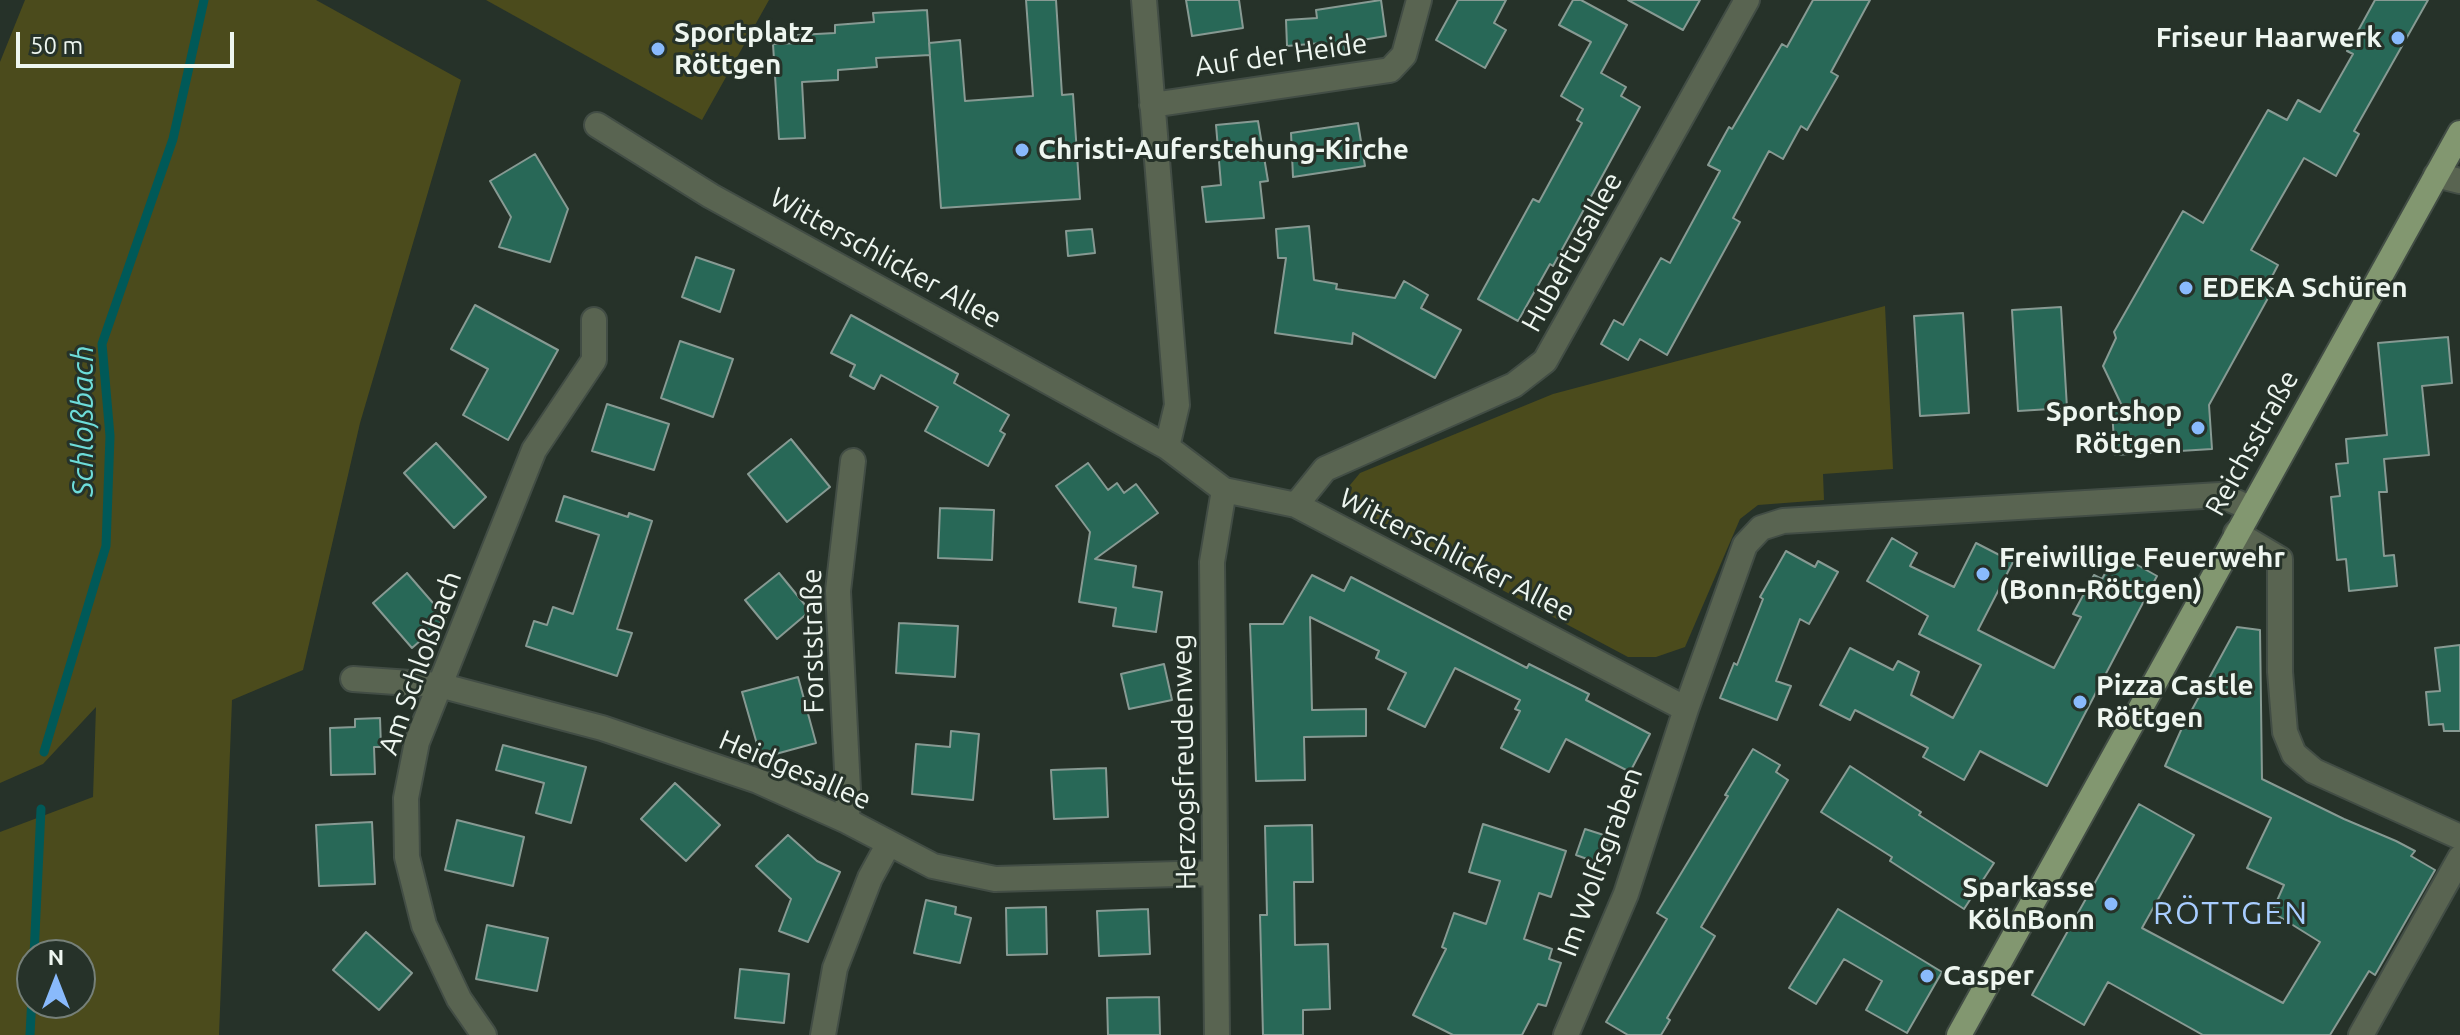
<!DOCTYPE html>
<html>
<head>
<meta charset="utf-8">
<style>
  body { margin:0 }
  #map { position:relative; width:2460px; height:1035px; overflow:hidden; background:#263229; font-family:Ubuntu,sans-serif }
  canvas { display:block }
  .north { position:absolute; left:16px; top:939px; width:80px; height:80px; box-sizing:border-box; background:#263229; border:2px solid #768079; border-radius:50%; rotate:0deg; font-size:22px; font-weight:700; line-height:32px; text-align:center; color:#eef6f0 }
  .north::after { content:''; display:block; margin:auto; width:28px; height:36px; background:#89bafc; clip-path:polygon(50% 0,100% 100%,50% 72%,0 100%) }
  .scale { position:absolute; left:16px; top:32px; width:218px; height:36px; box-sizing:border-box; border:4px solid #eef6f0; border-top:0; padding-left:10px; font-size:24px; line-height:28px; white-space:nowrap; color:#eef6f0; -webkit-text-stroke:6px #263229; paint-order:stroke }
</style>
</head>
<body>
<div id="map">
<canvas width="2460" height="1035"></canvas>
<div class="north">N</div>
<div class="scale">50 m</div>
</div>
<script>
const c = document.querySelector('canvas').getContext('2d');
c.lineJoin = 'round';
function paint(path, color) { c.fillStyle = color; c.fill(path, 'evenodd'); }
const shape = rows => new Path2D(rows.map(r => 'M' + r).join(''));
function stroke(path, color, width, dash) { c.strokeStyle = color; c.lineWidth = width; c.lineCap = dash ? 'butt' : 'round'; c.setLineDash(dash || []); c.stroke(path); }
function write(font, color, halo, rows, align = 'center') {
  c.font = font + ' Ubuntu,sans-serif'; c.lineWidth = 6; c.setLineDash([]); c.textBaseline = 'middle'; c.strokeStyle = halo; c.fillStyle = color; for (const [text, x, y, turn = 0] of rows) {
    c.save(); c.translate(x, y); c.rotate((+turn || 0) * Math.PI / 180); c.textAlign = isNaN(turn) ? turn : align; if (halo) c.strokeText(text, 0, 0); c.fillText(text, 0, 0); c.restore();
  }
}
paint(shape([
  [25,0,316,0,461,80,360,423,303,670,232,700,219,1035,0,1035,0,832,93,797,96,707,43,764,0,783,0,62],
  [32,955,80,955,80,1003,32,1003],
  [486,0,769,0,702,120],
  [1885,306,1893,469,1823,474,1824,500,1758,505,1740,519,1685,647,1656,657,1628,657,1354,511,1345,491,1360,473,1553,394]
]), '#4b4b1c');
stroke(shape([
  [44,752,106,546,110,436,102,344,173,139,204,0],
  [34,955,41,809],
  [30,1035,32,996]
]), '#005958', 9);
const building = shape([
  [1026,0,1056,0,1062,95,1073,94,1080,199,941,208,929,43,960,40,965,101,1033,96,1026,0],
  [1186,0,1239,0,1243,28,1192,36,1186,0],
  [1381,0,1386,36,1344,43,1346,52,1323,56,1321,43,1287,46,1286,20,1317,18,1316,10,1381,0],
  [1458,0,1506,0,1494,23,1506,30,1485,68,1436,40,1458,0],
  [1573,0,1581,0,1627,25,1601,73,1626,87,1621,96,1640,107,1553,266,1550,264,1518,321,1478,299,1533,199,1539,202,1582,123,1577,120,1583,109,1561,96,1591,42,1559,25,1573,0],
  [1628,0,1700,0,1683,30,1628,0],
  [1813,0,1870,0,1831,72,1838,76,1807,130,1801,126,1783,159,1769,151,1733,218,1740,222,1667,355,1640,339,1628,360,1601,344,1614,320,1623,325,1661,258,1670,263,1720,171,1708,165,1729,127,1732,129,1782,44,1787,47,1813,0],
  [2375,0,2428,0,2354,131,2359,134,2336,176,2304,158,2251,250,2278,265,2267,286,2273,289,2209,405,2212,449,2115,455,2112,411,2124,410,2103,366,2116,338,2114,332,2183,211,2203,223,2268,110,2287,120,2298,100,2320,112,2353,54,2347,51,2375,0],
  [927,10,930,55,876,58,877,67,838,70,838,80,802,82,805,138,779,139,773,44,799,43,798,35,835,33,835,25,874,22,873,13,927,10],
  [1258,121,1268,181,1260,182,1264,218,1206,222,1202,187,1221,185,1216,125,1258,121],
  [1358,123,1365,166,1293,177,1291,133,1358,123],
  [535,154,568,209,550,262,499,247,511,217,490,181,535,154],
  [1309,226,1314,280,1337,284,1336,289,1395,298,1404,281,1428,295,1421,308,1461,330,1435,378,1353,333,1352,344,1275,333,1286,258,1278,258,1276,229,1309,226],
  [1092,229,1095,253,1068,256,1066,231,1092,229],
  [696,257,734,270,720,312,682,297,696,257],
  [475,305,558,350,508,440,463,415,488,369,451,349,475,305],
  [2061,307,2067,408,2018,411,2012,310,2061,307],
  [1963,313,1969,413,1920,416,1914,316,1963,313],
  [851,315,958,374,954,383,1009,415,1000,431,1005,434,988,466,925,431,938,407,881,375,874,389,850,376,855,365,831,353,851,315],
  [2448,337,2452,383,2422,386,2429,455,2384,459,2387,492,2379,492,2384,556,2394,555,2397,586,2349,591,2346,559,2337,560,2331,497,2340,496,2336,464,2348,463,2346,439,2387,435,2378,343,2448,337],
  [680,341,733,359,713,417,661,398,680,341],
  [607,404,669,424,654,470,592,451,607,404],
  [791,439,830,487,787,522,748,474,791,439],
  [436,443,486,497,454,528,404,473,436,443],
  [1088,463,1108,490,1117,483,1124,493,1136,484,1158,513,1095,559,1136,566,1133,587,1162,592,1156,632,1113,626,1116,608,1079,602,1090,532,1056,486,1088,463],
  [564,496,628,517,629,513,652,521,617,629,632,633,617,676,526,646,534,621,547,625,553,607,573,614,599,535,556,521,564,496],
  [940,508,994,510,992,560,938,558,940,508],
  [1892,538,1917,553,1910,566,1954,587,1976,543,2013,562,1978,630,2054,668,2081,617,2073,614,2094,575,2102,579,2116,553,2157,576,2047,786,1980,751,1964,780,1923,757,1928,748,1855,710,1850,720,1820,705,1850,648,1893,670,1898,661,1919,672,1911,695,1953,718,1981,665,1919,634,1928,616,1867,581,1892,538],
  [1786,551,1815,567,1818,561,1838,572,1809,624,1800,619,1776,681,1791,686,1777,720,1720,698,1734,663,1737,665,1763,599,1760,597,1786,551],
  [407,573,446,618,412,648,373,603,407,573],
  [779,573,810,611,777,639,745,600,779,573],
  [1312,575,1344,591,1351,577,1527,668,1529,664,1589,694,1586,700,1650,734,1630,772,1566,739,1549,772,1501,748,1520,711,1515,709,1520,700,1455,668,1425,727,1388,709,1406,673,1376,658,1379,651,1310,617,1312,710,1366,709,1366,736,1304,737,1305,780,1256,781,1250,624,1283,624,1312,575],
  [899,623,958,626,955,677,896,673,899,623],
  [2237,627,2260,630,2262,779,2344,819,2396,841,2415,851,2411,856,2435,870,2375,975,2369,971,2330,1035,2203,1035,2108,982,2084,1025,2032,995,2139,804,2194,835,2142,928,2283,1003,2320,942,2272,912,2284,885,2247,868,2271,818,2165,766,2182,728,2237,627],
  [2460,645,2460,731,2444,731,2443,724,2429,725,2426,692,2440,691,2435,648,2460,645],
  [1164,664,1172,700,1129,709,1121,674,1164,664],
  [798,677,816,743,761,758,742,692,798,677],
  [380,718,381,747,374,747,375,774,331,775,330,728,355,727,355,719,380,718],
  [951,731,979,734,973,800,912,794,916,744,950,747,951,731],
  [503,745,586,767,571,823,536,813,544,783,496,770,503,745],
  [1753,749,1780,765,1776,772,1788,780,1701,927,1715,936,1667,1018,1670,1020,1661,1035,1628,1035,1606,1022,1667,919,1657,913,1728,796,1725,795,1753,749],
  [1850,766,1921,812,1919,815,1994,863,1964,909,1890,861,1892,857,1821,812,1850,766],
  [1106,768,1108,817,1054,819,1051,770,1106,768],
  [675,783,720,825,686,861,641,819,675,783],
  [457,820,524,837,513,886,445,870,457,820],
  [372,822,375,884,319,886,316,825,372,822],
  [1483,824,1566,851,1551,897,1539,893,1524,939,1552,949,1549,959,1561,963,1546,1006,1538,1004,1522,1035,1453,1035,1413,1015,1446,949,1442,947,1454,913,1486,924,1500,881,1469,872,1483,824],
  [1312,825,1313,882,1294,882,1295,945,1328,944,1330,1009,1303,1010,1303,1035,1263,1035,1260,915,1267,915,1265,826,1312,825],
  [1585,829,1610,837,1601,864,1576,855,1585,829],
  [788,835,817,861,840,872,808,942,779,931,791,899,756,866,788,835],
  [926,900,956,907,955,914,971,918,960,963,914,953,926,900],
  [1046,907,1047,954,1007,955,1006,908,1046,907],
  [1148,909,1150,954,1099,956,1097,911,1148,909],
  [1838,909,1942,972,1907,1033,1866,1010,1882,981,1844,959,1816,1004,1789,988,1838,909],
  [487,925,548,938,537,991,476,979,487,925],
  [366,932,412,973,379,1010,333,970,366,932],
  [740,969,789,974,784,1023,735,1018,740,969],
  [1159,997,1160,1035,1108,1035,1107,998,1159,997]
]);
paint(building, '#286857');
stroke(building, '#879a93', 2);
const minor = shape([
  [1144,0,1177,405,1167,447],
  [1152,105,1390,70,1404,55,1419,0],
  [597,125,711,196,1167,447,1224,490,1296,505,1686,709,1745,545,1761,528,1783,521,2220,495,2250,508],
  [2436,175,2460,181],
  [1296,505,1325,469,1514,385,1545,361,1747,0],
  [2236,533,2280,559,2280,672,2285,732,2294,754,2314,771,2460,837],
  [353,679,439,685,602,728,758,781,847,821,933,866,995,879,1215,873],
  [847,821,848,790,838,591,853,461],
  [484,1035,459,999,424,925,407,857,406,798,417,742,534,450,594,360,594,320],
  [823,1035,835,968,870,878,888,845],
  [1217,1035,1212,562,1224,490],
  [1566,1035,1626,894,1686,709],
  [2361,1035,2460,858]
]);
const major = shape([
  [1959,1035,2460,133]
]);
stroke(minor, '#424d45', 28);
stroke(major, '#424d45', 28);
stroke(minor, '#596451', 24);
stroke(major, '#829770', 24);
for (const [x, y, r, color] of [
  [2398,38,8,"#89bafc"],
  [658,49,8,"#89bafc"],
  [1022,150,8,"#89bafc"],
  [2186,288,8,"#89bafc"],
  [2198,428,8,"#89bafc"],
  [1983,574,8,"#89bafc"],
  [2080,702,8,"#89bafc"],
  [2111,904,8,"#89bafc"],
  [1927,976,8,"#89bafc"]
]) { const dot = new Path2D(); dot.arc(x, y, r, 0, 2 * Math.PI); c.fillStyle = color; c.fill(dot); stroke(dot, '#263229', 3); }
write('bold 28px', '#eef6f0', '#263229', [
  ["Sportplatz",674,33],
  ["Röttgen",674,65],
  ["Friseur Haarwerk",2382,38,"right"],
  ["Christi-Auferstehung-Kirche",1038,150],
  ["EDEKA Schüren",2202,288],
  ["Sportshop",2182,412,"right"],
  ["Röttgen",2182,444,"right"],
  ["Freiwillige Feuerwehr",1999,558],
  ["(Bonn-Röttgen)",1999,590],
  ["Pizza Castle",2096,686],
  ["Röttgen",2096,718],
  ["Sparkasse",2095,888,"right"],
  ["KölnBonn",2095,920,"right"],
  ["Casper",1943,976]
], 'left');
write('28px', '#eef6f0', '#263229', [
  ["Auf der Heide",1281,55,-8],
  ["Hubertusallee",1572,252,-61],
  ["Witterschlicker Allee",886,258,29],
  ["Reichsstraße",2252,443,-61],
  ["Witterschlicker Allee",1457,555,27],
  ["Forststraße",813,641,-91],
  ["Am Schloßbach",420,663,-70],
  ["Herzogsfreudenweg",1184,762,-91],
  ["Heidgesallee",795,770,23],
  ["Im Wolfsgraben",1600,862,-70]
]);
write('italic 30px', '#6ddcd9', '#263229', [
  ["Schloßbach",83,421,-90]
]);
c.letterSpacing = '2px';
write('32px', '#a8cdff', '#263229', [
  ["RÖTTGEN",2231,913]
]);
c.letterSpacing = '0px';
</script>
</body>
</html>
